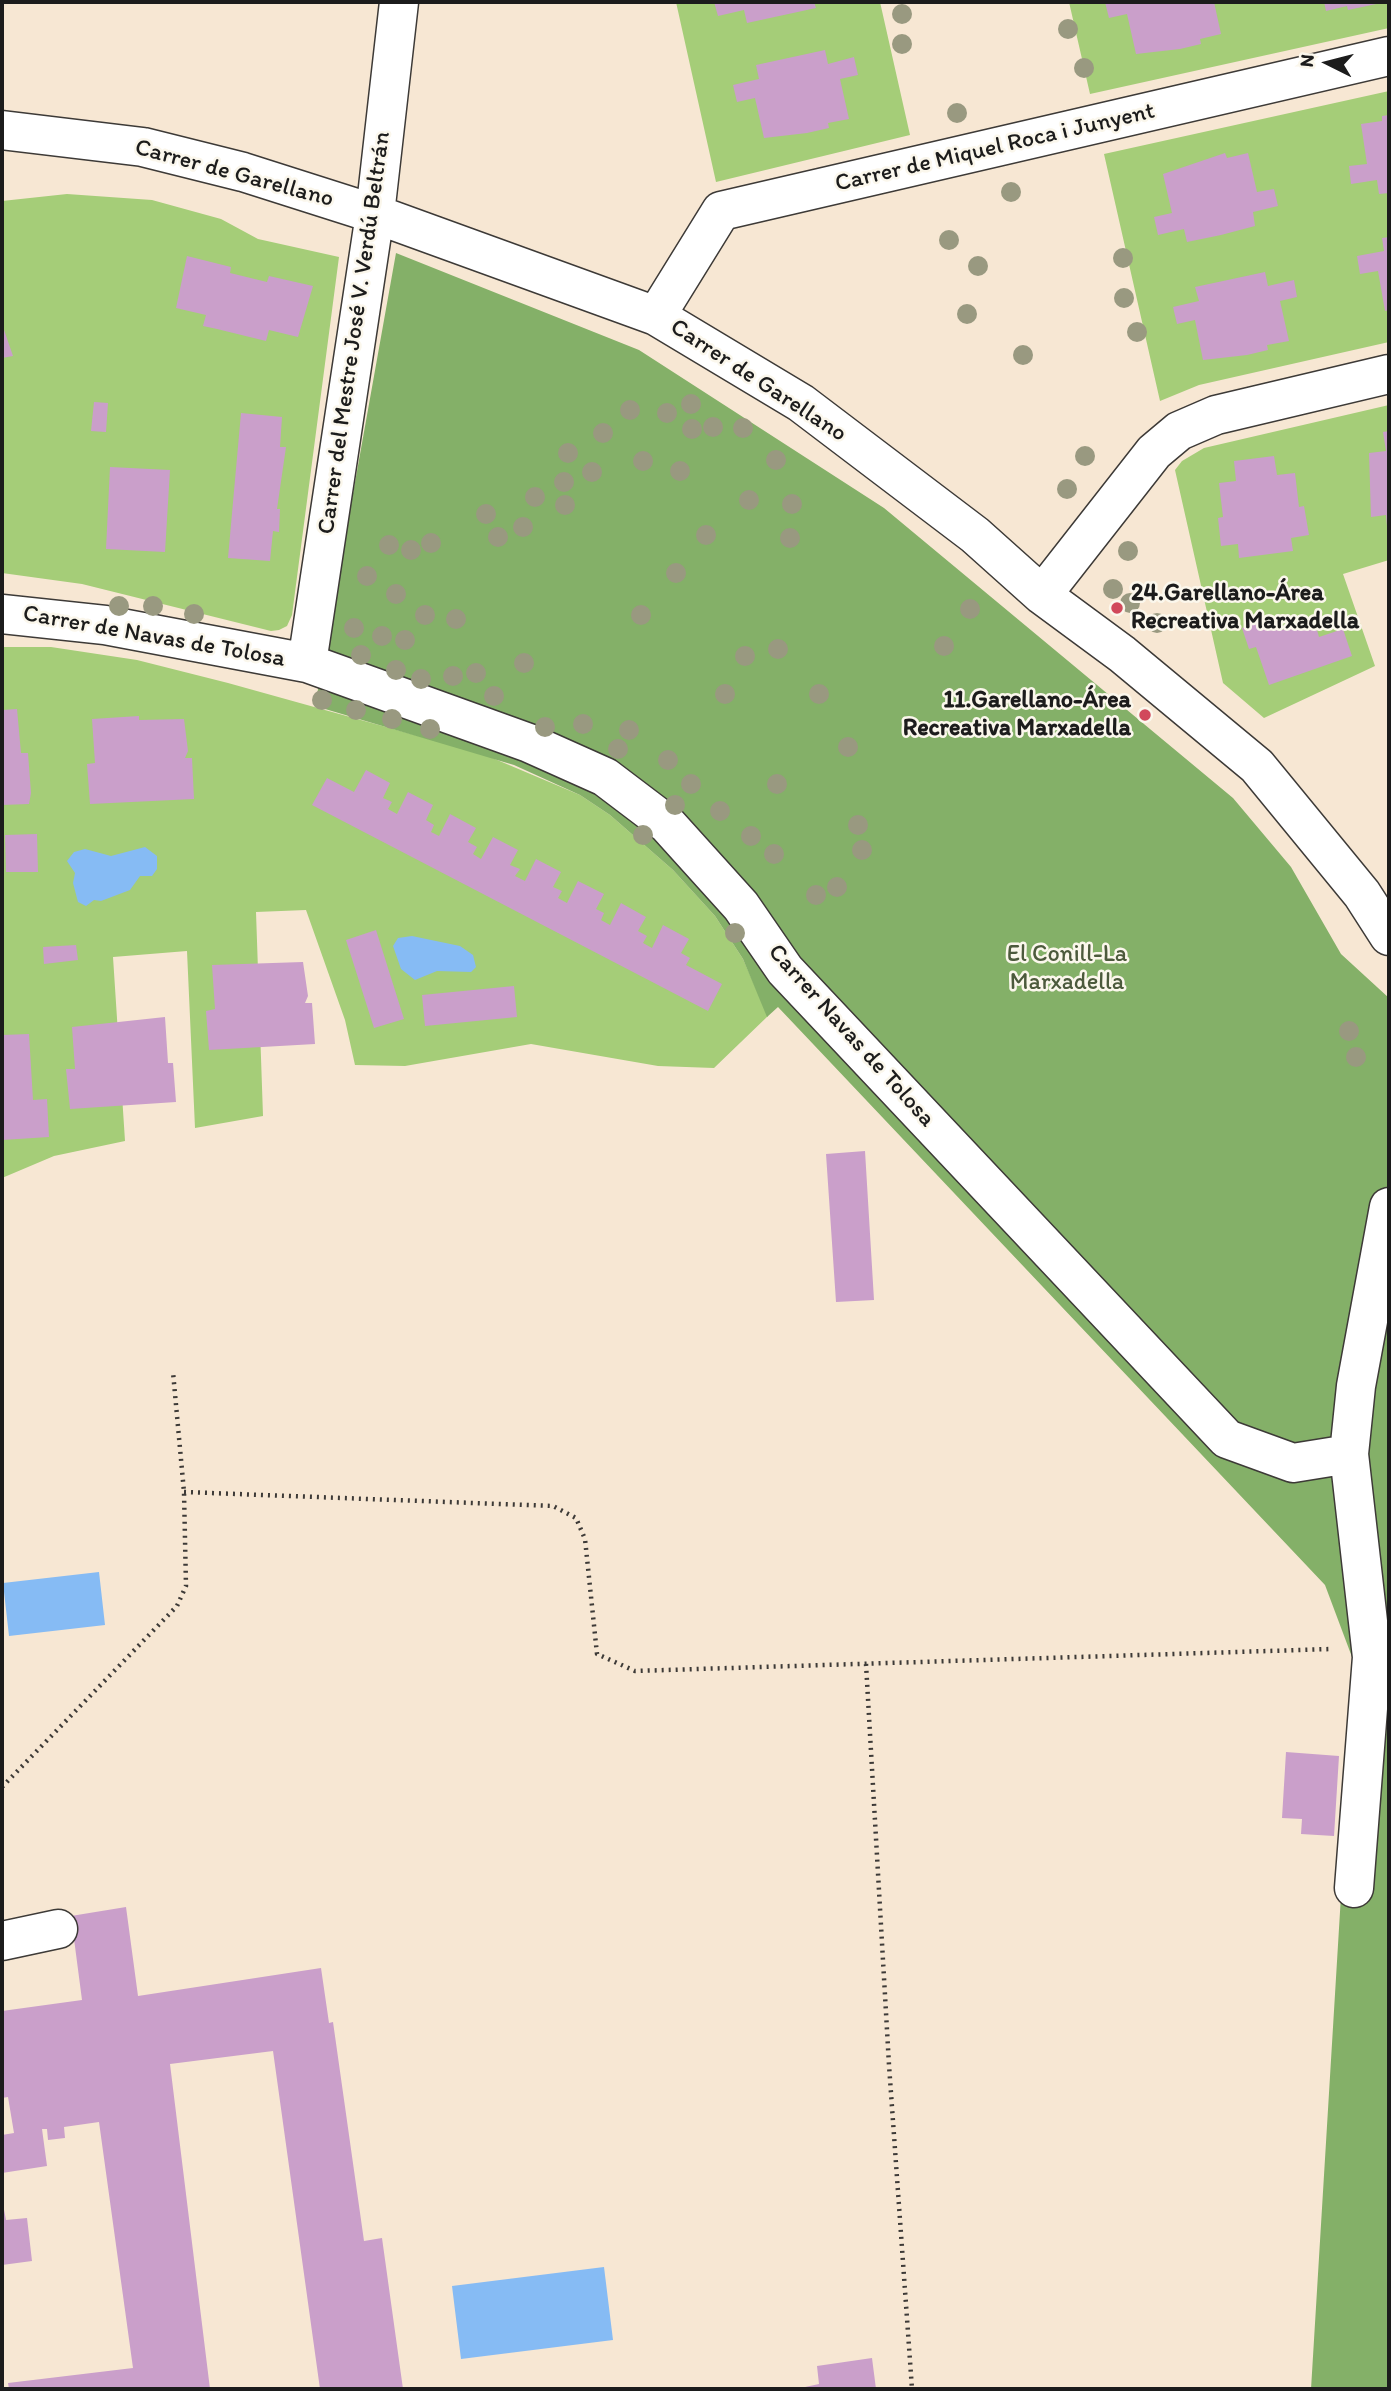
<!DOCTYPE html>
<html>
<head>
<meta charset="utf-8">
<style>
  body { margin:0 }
  #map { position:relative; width:1391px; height:2391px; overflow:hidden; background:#f7e7d3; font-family:Itim,sans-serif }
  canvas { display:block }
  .frame { position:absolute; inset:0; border:4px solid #1c1c1c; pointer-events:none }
  .north { position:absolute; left:1293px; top:28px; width:70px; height:70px; -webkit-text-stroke:5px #fbf7ec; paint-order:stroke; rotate:276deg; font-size:19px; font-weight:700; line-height:28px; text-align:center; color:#1c1c1c }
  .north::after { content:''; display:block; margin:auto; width:24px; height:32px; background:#1c1c1c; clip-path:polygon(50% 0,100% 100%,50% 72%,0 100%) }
</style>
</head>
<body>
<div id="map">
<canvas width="1391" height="2391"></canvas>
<div class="frame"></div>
<div class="north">N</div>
</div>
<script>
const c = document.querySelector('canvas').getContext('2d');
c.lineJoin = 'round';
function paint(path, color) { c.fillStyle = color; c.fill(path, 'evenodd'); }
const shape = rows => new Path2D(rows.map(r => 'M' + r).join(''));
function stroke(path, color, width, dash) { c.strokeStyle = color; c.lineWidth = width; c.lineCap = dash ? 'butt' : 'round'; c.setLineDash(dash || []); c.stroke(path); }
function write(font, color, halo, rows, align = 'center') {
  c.font = font + ' Itim,sans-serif'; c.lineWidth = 5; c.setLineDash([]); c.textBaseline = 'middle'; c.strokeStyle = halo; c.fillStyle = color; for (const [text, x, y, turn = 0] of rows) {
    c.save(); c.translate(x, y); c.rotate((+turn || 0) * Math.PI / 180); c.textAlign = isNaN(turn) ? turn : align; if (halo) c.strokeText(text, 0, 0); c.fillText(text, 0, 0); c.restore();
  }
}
paint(shape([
  [676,2,880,2,910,135,716,182],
  [1069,2,1389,2,1389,28,1090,94],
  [1389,91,1389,342,1199,385,1160,401,1104,154],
  [67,194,152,200,221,219,258,239,339,257,292,615,287,626,279,630,271,631,82,584,2,573,2,201],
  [1389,405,1389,560,1343,574,1375,666,1264,718,1223,683,1175,470,1182,461,1204,448],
  [2,647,51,647,137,660,228,683,483,754,580,795,610,815,673,870,715,916,743,959,768,1016,714,1068,658,1066,531,1044,405,1066,355,1065,345,1020,306,910,256,912,263,1116,195,1128,187,951,113,957,125,1141,54,1156,2,1178]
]), '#a5cd78');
paint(shape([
  [396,253,639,350,884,508,1233,798,1291,867,1341,954,1389,998,1389,2389,1311,2389,1355,1665,1325,1585,778,1007,767,1017,743,959,715,916,673,870,610,815,580,795,514,765,315,706]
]), '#84b068');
paint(shape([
  [145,847,157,856,157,869,152,876,140,876,130,890,101,901,94,900,86,906,78,902,73,883,75,873,67,861,74,852,85,849,111,856],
  [412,936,460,946,473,955,476,967,471,972,437,971,415,980,401,969,393,946,398,938],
  [99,1572,105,1625,9,1636,3,1583],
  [604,2267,613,2340,461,2359,452,2286]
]), '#86bbf4');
paint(shape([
  [714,2,814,2,816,8,747,23,744,10,718,16],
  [1105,2,1214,2,1221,34,1200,39,1201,44,1180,49,1136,54,1127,14,1109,18],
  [1324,2,1381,2,1381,3,1348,10,1347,6,1326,11],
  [825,50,828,64,854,57,858,75,840,79,849,119,828,123,829,128,807,133,764,138,755,98,737,102,733,85,759,79,756,65],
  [1389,115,1389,193,1379,194,1377,180,1351,184,1349,166,1367,164,1361,124,1382,121,1382,116],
  [1225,153,1227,158,1248,153,1257,192,1274,189,1278,206,1253,212,1255,226,1221,235,1187,242,1184,229,1158,235,1154,217,1172,213,1163,174],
  [1389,237,1389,310,1385,311,1378,271,1360,274,1357,256,1384,251,1382,238],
  [187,256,231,267,230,273,267,282,269,276,313,286,298,337,269,330,266,341,217,329,203,326,206,315,176,308],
  [1265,272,1268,286,1294,280,1297,297,1280,301,1289,341,1267,345,1268,350,1247,355,1203,360,1195,320,1177,324,1173,307,1199,301,1195,287],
  [2,324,13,356,2,358],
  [94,402,108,403,106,432,91,431],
  [241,413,282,417,280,447,286,447,277,509,280,509,279,532,273,531,270,561,228,558],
  [1389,431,1389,526,1387,526,1386,515,1371,517,1369,453,1386,451,1383,432],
  [1274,456,1277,475,1295,473,1299,507,1304,506,1309,535,1291,538,1293,551,1239,558,1238,544,1221,546,1218,518,1223,517,1219,483,1236,481,1234,461],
  [110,467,170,470,165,552,106,549],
  [1270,618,1271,621,1278,619,1282,630,1300,623,1301,627,1315,623,1319,637,1343,629,1352,656,1269,685,1256,647,1249,649,1242,628],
  [17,709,21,753,28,753,31,793,29,804,2,805,2,710],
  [139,716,139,720,184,719,188,751,185,758,192,758,194,799,90,804,87,764,95,763,92,719],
  [366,770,390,783,383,798,392,802,388,809,397,814,408,792,433,805,426,820,434,825,431,832,439,836,450,814,476,828,468,842,477,847,473,854,481,859,493,837,518,850,510,865,520,869,515,876,525,881,536,859,561,872,553,887,562,891,558,898,567,903,578,881,604,894,596,909,604,913,601,920,610,925,621,903,646,917,638,931,647,936,643,943,652,948,663,925,689,939,681,953,690,958,686,965,722,984,708,1011,312,805,327,778,354,792],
  [37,834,38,872,6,872,5,835],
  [376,930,404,1019,374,1028,346,940],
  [76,945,78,960,44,964,43,947],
  [303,962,308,996,305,1003,312,1003,315,1044,209,1050,206,1011,215,1009,212,965],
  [514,986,517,1017,425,1026,422,995],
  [165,1017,168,1063,173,1063,176,1102,70,1109,66,1069,75,1069,72,1027],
  [29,1034,33,1100,47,1099,49,1137,2,1140,2,1035],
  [865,1151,874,1300,836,1302,826,1154],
  [1286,1752,1339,1756,1334,1836,1301,1834,1302,1819,1282,1818],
  [126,1907,138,1996,321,1968,329,2023,333,2022,364,2241,382,2238,403,2389,320,2389,273,2051,170,2064,210,2389,9,2389,8,2383,133,2368,99,2122,64,2127,65,2138,48,2140,47,2129,42,2129,47,2166,2,2173,2,2135,14,2133,8,2097,2,2098,2,2011,82,2000,71,1916],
  [2,2199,6,2220,27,2218,32,2261,2,2265],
  [872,2358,876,2389,796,2389,819,2384,817,2366]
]), '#ca9fca');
const minor = shape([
  [2,130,143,147,243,172,375,214,656,316,801,403,975,535,1042,595,1122,654,1257,766,1362,894,1389,936],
  [656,316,721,211,1389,56],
  [1042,595,1154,452,1179,431,1216,415,1389,374],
  [2,614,105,625,307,663,529,743,605,777,667,824,741,906,785,970,1227,1439,1293,1463,1349,1454],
  [307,663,375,214,399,2],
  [1354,1888,1372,1657,1349,1454,1356,1386,1389,1207],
  [2,1941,58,1929]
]);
stroke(minor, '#3d3a37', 41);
stroke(shape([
  [184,1492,553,1506,576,1518,585,1539,597,1654,635,1671,1331,1649],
  [866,1664,889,2065,912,2389],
  [2,1787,177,1606,186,1586,184,1492,173,1372]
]), '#3d3a37', 4.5, [2, 5]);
stroke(minor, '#fff', 38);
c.fillStyle = '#999980';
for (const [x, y] of [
  [902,14],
  [1068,29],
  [902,44],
  [1084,68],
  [957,113],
  [1011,192],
  [949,240],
  [1123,258],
  [978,266],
  [1124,298],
  [967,314],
  [1137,332],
  [1023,355],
  [691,404],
  [630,410],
  [667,413],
  [713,427],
  [743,428],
  [692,429],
  [603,433],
  [568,453],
  [1085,456],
  [776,460],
  [643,461],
  [680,471],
  [592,472],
  [564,482],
  [1067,489],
  [535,497],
  [749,500],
  [792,504],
  [565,505],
  [486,514],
  [523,527],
  [706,535],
  [498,537],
  [790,538],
  [431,543],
  [389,545],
  [411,550],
  [1128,551],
  [676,573],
  [367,576],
  [1113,589],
  [396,594],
  [1130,603],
  [119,606],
  [153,606],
  [970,609],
  [194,614],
  [425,615],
  [641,615],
  [456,619],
  [1157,623],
  [354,628],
  [382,636],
  [405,640],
  [944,646],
  [778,649],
  [361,655],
  [745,656],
  [524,663],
  [396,670],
  [476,673],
  [453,676],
  [421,679],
  [725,694],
  [819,694],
  [494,696],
  [322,700],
  [356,710],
  [392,719],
  [583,724],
  [545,727],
  [430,729],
  [629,730],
  [848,747],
  [618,749],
  [668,760],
  [691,784],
  [777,784],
  [675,805],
  [720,811],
  [858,825],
  [643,835],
  [751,836],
  [862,850],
  [774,854],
  [837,887],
  [816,895],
  [735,933],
  [1349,1031],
  [1356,1057]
]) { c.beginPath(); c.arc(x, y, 10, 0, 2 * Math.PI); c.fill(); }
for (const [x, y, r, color] of [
  [1117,608,7,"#d1495b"],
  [1145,715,7,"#d1495b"]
]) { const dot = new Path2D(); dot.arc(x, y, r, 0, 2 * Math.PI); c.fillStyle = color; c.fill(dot); stroke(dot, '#fbf7ec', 2.5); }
write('24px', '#1c1c1c', '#fbf7ec', [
  ["Carrer de Miquel Roca i Junyent",995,148,-13],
  ["Carrer de Garellano",234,174,15],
  ["Carrer del Mestre José V. Verdú Beltrán",355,333,-82],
  ["Carrer de Garellano",758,381,33],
  ["Carrer de Navas de Tolosa",154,637,10],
  ["Carrer Navas de Tolosa",851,1036,48]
]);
write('bold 24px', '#1c1c1c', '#fbf7ec', [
  ["24.Garellano-Área",1131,594],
  ["Recreativa Marxadella",1131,622],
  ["11.Garellano-Área",1131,701,"right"],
  ["Recreativa Marxadella",1131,729,"right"]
], 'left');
write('24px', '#4c5a3c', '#fbf7ec', [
  ["El Conill-La",1067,955],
  ["Marxadella",1067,983]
]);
</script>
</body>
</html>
